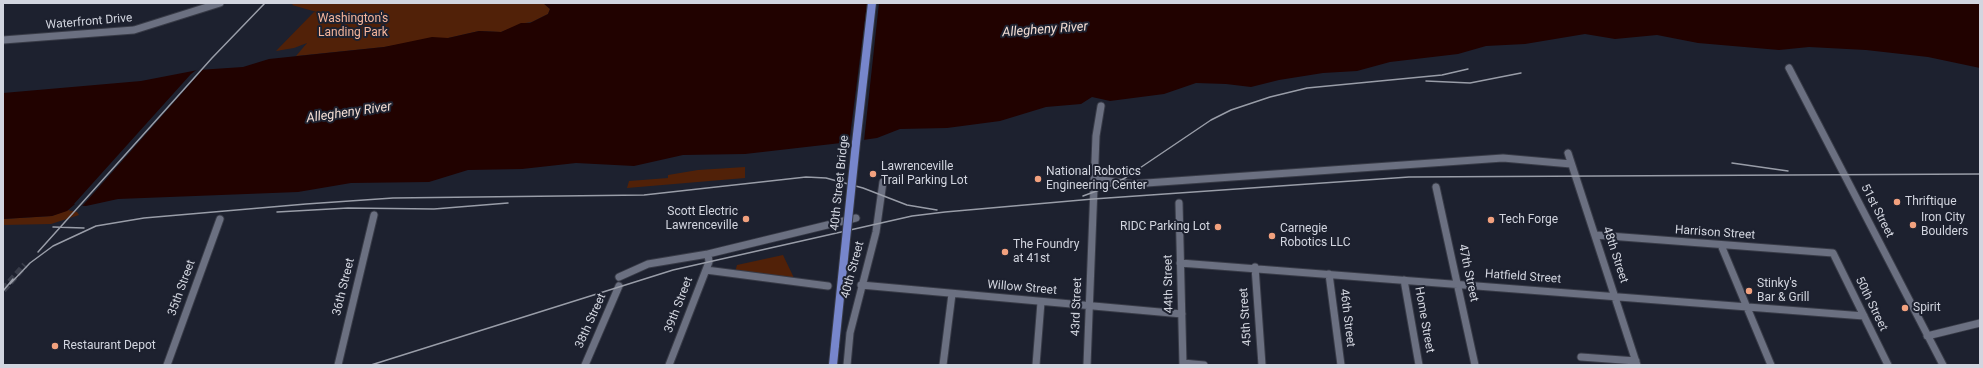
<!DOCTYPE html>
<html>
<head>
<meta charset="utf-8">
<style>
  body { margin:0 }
  #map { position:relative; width:1983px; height:368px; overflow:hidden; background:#1d212f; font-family:Roboto,sans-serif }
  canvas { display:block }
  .frame { position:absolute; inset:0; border:4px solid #d2d5df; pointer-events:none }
</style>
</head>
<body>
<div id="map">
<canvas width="1983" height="368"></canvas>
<div class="frame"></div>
</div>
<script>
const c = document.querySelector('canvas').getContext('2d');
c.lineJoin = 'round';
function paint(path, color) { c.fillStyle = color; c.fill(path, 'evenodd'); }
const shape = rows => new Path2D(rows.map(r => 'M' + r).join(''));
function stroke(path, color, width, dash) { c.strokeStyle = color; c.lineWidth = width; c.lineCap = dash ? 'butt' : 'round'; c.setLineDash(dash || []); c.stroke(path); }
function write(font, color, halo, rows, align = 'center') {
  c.font = font + ' Roboto,sans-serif'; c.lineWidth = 4; c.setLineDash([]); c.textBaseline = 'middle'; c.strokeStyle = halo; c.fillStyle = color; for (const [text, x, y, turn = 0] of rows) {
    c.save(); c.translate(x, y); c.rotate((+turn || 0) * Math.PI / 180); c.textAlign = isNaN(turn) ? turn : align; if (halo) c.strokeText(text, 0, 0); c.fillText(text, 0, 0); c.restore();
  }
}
paint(shape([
  [294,3,543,3,550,9,548,14,532,22,525,23,501,32,479,31,448,38,441,38,384,47,296,56,307,43,294,48,276,51,314,12,327,15,292,5],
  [745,167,745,178,627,188,629,181,668,178,668,175,698,170],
  [68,210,77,212,79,215,51,224,3,225,3,219,52,216],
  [783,255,794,278,789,280,735,272,737,265]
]), '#512108');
paint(shape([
  [543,3,1980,3,1980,68,1928,57,1866,50,1809,47,1779,50,1698,43,1657,35,1615,39,1585,34,1525,44,1486,46,1458,54,1390,62,1357,71,1323,73,1279,80,1251,87,1226,84,1196,83,1164,94,1110,101,1092,97,1081,104,1046,107,1000,121,947,128,900,129,877,138,841,143,745,154,683,155,634,166,576,163,522,169,468,170,429,182,351,183,298,192,118,199,86,206,74,205,67,211,52,216,3,219,3,93,141,81,198,70,243,67,269,59,384,47,432,37,448,38,479,31,501,32,521,23,530,23,548,14,550,9]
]), '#210200');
paint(shape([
  [867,3,879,3,864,141,849,144],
  [205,67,85,203,80,208,75,207,69,212,75,205,74,204,191,74,199,68]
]), '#1d212f');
stroke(shape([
  [3,290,25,265]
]), '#383c49', 7, [7, 3.5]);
const minor = shape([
  [3,40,134,30,220,3],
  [1789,68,1943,365],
  [1568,153,1637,365],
  [1094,179,1132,184,1503,158,1571,164],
  [1436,187,1475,365],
  [1179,203,1183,365],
  [1596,235,1833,253,1888,365],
  [1721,245,1771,365],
  [1180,263,1864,316],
  [1255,267,1262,365],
  [706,270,828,286],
  [1329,274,1341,365],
  [619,277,648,264,708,254,856,218],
  [1404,280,1419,365],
  [861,285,1182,314],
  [1927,336,1980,323],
  [1581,357,1636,361],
  [1183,363,1204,365],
  [167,365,220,219],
  [338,365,374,215],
  [585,365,619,286],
  [669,365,709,262,708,254],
  [847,365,850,333,876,232,883,182],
  [943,365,952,294],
  [1036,365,1041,302],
  [1087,365,1096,136,1101,106]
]);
const major = shape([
  [856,143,872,3],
  [833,365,835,345]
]);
stroke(minor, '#383b47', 9);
stroke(major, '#383b47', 10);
stroke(minor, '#6b7081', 7);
stroke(major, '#7786cc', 8);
stroke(shape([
  [1426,81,1470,83,1521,73],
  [1732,163,1788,171],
  [1083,196,1110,186,1125,178,1211,120,1231,110,1270,97,1307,88,1442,75,1468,69],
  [277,212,348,208,434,209,508,203],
  [53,227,84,228],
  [38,252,212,58,265,3],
  [10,284,30,263,53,246,96,226,144,218,306,204,393,198,644,195,806,177,826,178,863,188,907,205,937,210],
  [3,291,13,279],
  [371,365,673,270,912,216,945,212,1093,199,1409,177,1980,174]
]), '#999da8', 1.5);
const majorBridge = shape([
  [835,345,856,143]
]);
stroke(majorBridge, '#383b47', 10, []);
stroke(majorBridge, '#7786cc', 8);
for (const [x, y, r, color] of [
  [873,174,4,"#f2a17e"],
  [1038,179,4,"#f2a17e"],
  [1897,202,4,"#f2a17e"],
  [746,219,4,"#f2a17e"],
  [1491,220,4,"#f2a17e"],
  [1913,225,4,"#f2a17e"],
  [1218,227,4,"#f2a17e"],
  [1272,236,4,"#f2a17e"],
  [1005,252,4,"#f2a17e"],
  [1749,291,4,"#f2a17e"],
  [1905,308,4,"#f2a17e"],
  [55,346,4,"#f2a17e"]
]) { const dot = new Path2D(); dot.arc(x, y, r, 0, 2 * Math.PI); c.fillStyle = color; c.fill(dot); stroke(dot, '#1d212f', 1.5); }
write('12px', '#f4b59b', '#1d212f', [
  ["Washington's",353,19],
  ["Landing Park",353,33]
]);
write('12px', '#d2d5df', '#1d212f', [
  ["Waterfront Drive",89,22,-5],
  ["40th Street Bridge",840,183,-84],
  ["51st Street",1877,211,63],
  ["Harrison Street",1715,233,4],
  ["48th Street",1615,255,72],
  ["40th Street",853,270,-75],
  ["47th Street",1468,273,78],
  ["Hatfield Street",1523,277,4],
  ["44th Street",1169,284,-91],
  ["36th Street",344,287,-76],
  ["35th Street",182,288,-70],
  ["Willow Street",1022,288,5],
  ["50th Street",1871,304,64],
  ["39th Street",679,305,-69],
  ["43rd Street",1077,307,-88],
  ["45th Street",1246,317,-94],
  ["46th Street",1347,318,83],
  ["Home Street",1424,320,80],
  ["38th Street",591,321,-66]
]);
write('12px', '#d2d5df', '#1d212f', [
  ["Lawrenceville",881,167],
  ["Trail Parking Lot",881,181],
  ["National Robotics",1046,172],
  ["Engineering Center",1046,186],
  ["Thriftique",1905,202],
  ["Scott Electric",738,212,"right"],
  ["Lawrenceville",738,226,"right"],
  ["Iron City",1921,218],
  ["Boulders",1921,232],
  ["Tech Forge",1499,220],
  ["RIDC Parking Lot",1210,227,"right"],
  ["Carnegie",1280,229],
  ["Robotics LLC",1280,243],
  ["The Foundry",1013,245],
  ["at 41st",1013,259],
  ["Stinky's",1757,284],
  ["Bar & Grill",1757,298],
  ["Spirit",1913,308],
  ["Restaurant Depot",63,346]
], 'left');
write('italic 13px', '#f3ddd4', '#1d212f', [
  ["Allegheny River",1045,30,-4],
  ["Allegheny River",349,113,-8]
]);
</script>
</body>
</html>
